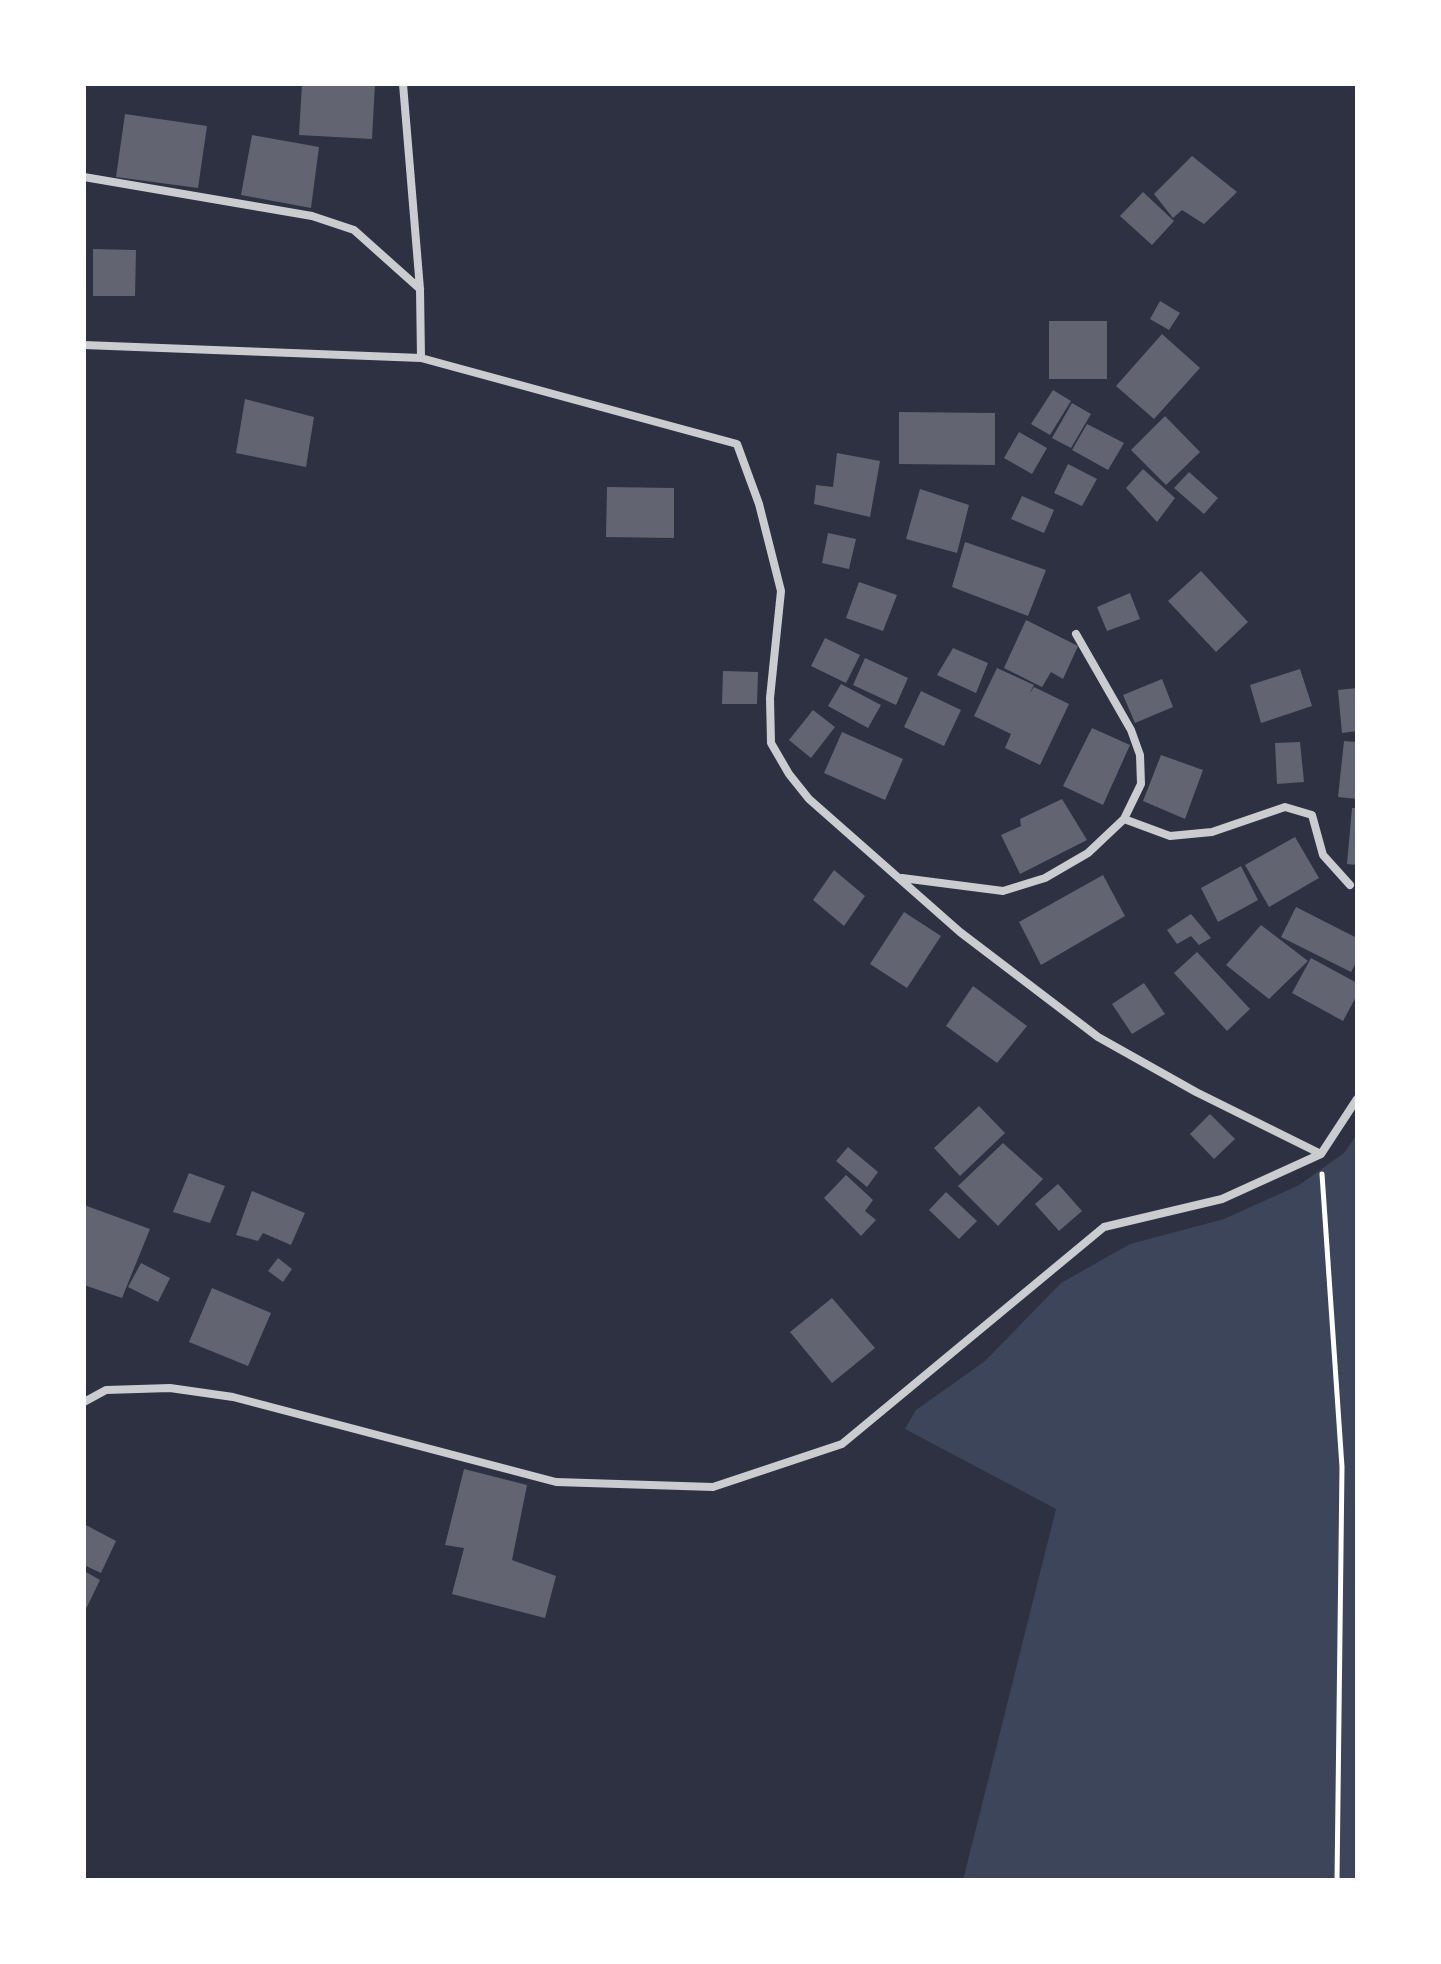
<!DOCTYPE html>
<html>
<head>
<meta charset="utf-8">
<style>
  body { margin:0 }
  #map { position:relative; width:1441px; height:1964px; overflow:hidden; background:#2d3142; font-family:"Roboto Serif",serif }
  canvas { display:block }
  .frame { position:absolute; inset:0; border:86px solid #fff; pointer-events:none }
</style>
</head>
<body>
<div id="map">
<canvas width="1441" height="1964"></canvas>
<div class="frame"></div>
</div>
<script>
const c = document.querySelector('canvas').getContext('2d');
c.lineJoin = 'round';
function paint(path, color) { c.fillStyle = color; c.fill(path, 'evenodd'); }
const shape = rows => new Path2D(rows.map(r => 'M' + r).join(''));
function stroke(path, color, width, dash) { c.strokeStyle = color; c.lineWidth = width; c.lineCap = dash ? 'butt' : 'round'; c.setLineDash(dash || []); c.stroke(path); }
paint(shape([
  [1357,1134,1357,1880,963,1880,1056,1509,905,1429,916,1410,985,1361,1061,1283,1130,1244,1224,1219,1299,1185,1344,1153]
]), '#3c4559');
paint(shape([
  [302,84,375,84,372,139,299,135],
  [125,114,207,126,198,188,116,177],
  [252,135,319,147,311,208,241,195],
  [1192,156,1237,192,1204,224,1182,210,1173,218,1154,194],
  [1143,192,1174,221,1152,245,1120,216],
  [93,249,136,250,135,296,93,296],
  [1160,301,1180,313,1169,330,1150,319],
  [1049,321,1107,321,1107,379,1049,379],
  [1162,334,1200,368,1154,419,1116,386],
  [1053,390,1071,401,1050,435,1031,424],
  [245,399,314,417,306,467,236,453],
  [1072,403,1091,414,1071,448,1052,438],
  [899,412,995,413,995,465,899,464],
  [1165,416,1200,452,1166,485,1131,450],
  [1087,424,1124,443,1108,470,1072,450],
  [1019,432,1047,448,1032,474,1004,458],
  [837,453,880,461,870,517,814,504,816,485,833,487],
  [1068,464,1097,479,1082,506,1054,493],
  [1143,469,1175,498,1157,522,1126,488],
  [1189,472,1218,498,1204,514,1174,488],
  [607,487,674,488,674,538,606,537],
  [920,489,969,505,957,553,906,539],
  [1022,496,1054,510,1044,533,1011,519],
  [828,533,856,539,849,569,822,563],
  [965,542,1046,570,1028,616,952,587],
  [1201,571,1248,622,1216,652,1168,601],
  [859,582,897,595,883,631,846,618],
  [1130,593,1140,619,1107,631,1097,607],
  [1026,620,1078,646,1063,679,1051,672,1042,687,1004,668],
  [825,638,860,655,846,683,811,666],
  [953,648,988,663,976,693,937,675],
  [865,658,908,678,896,705,853,685],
  [997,668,1034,685,1029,694,1034,687,1069,704,1040,765,1005,748,1011,734,974,716],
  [1300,669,1312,706,1261,723,1250,685],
  [723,671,758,672,757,704,722,704],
  [1162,679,1173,707,1135,723,1123,695],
  [841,684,881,705,868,728,828,706],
  [1357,688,1357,731,1342,733,1338,690],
  [921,691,961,710,944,746,904,727],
  [813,710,835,727,811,758,789,740],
  [1092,728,1130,745,1103,805,1063,786],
  [842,732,903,759,885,800,824,773],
  [1344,741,1357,742,1357,799,1338,797],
  [1300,742,1304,782,1277,784,1275,743],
  [1161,755,1203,770,1185,819,1143,801],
  [1062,799,1087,840,1020,874,1001,835,1021,826,1020,819],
  [1352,808,1357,808,1357,865,1347,864],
  [1295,837,1319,878,1269,907,1245,865],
  [1241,866,1258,900,1218,922,1201,888],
  [834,870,865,896,844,926,813,900],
  [1103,875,1125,916,1041,965,1019,922],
  [1296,907,1357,938,1357,961,1351,972,1281,937],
  [904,912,941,936,907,988,870,964],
  [1191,914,1211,938,1199,945,1191,936,1177,944,1167,930],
  [1261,925,1308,961,1269,999,1226,965],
  [1197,952,1250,1009,1227,1031,1174,973],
  [1311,958,1357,983,1357,995,1343,1021,1292,993],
  [1144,983,1165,1014,1132,1034,1112,1004],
  [973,986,1027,1026,997,1063,946,1026],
  [979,1106,1005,1133,960,1176,934,1148],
  [1210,1114,1235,1139,1214,1159,1190,1134],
  [1003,1143,1043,1179,998,1226,958,1186],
  [848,1147,878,1172,867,1187,836,1161],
  [189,1173,225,1186,210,1223,173,1212],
  [846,1175,873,1200,865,1211,876,1220,861,1236,824,1198],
  [1058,1184,1082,1211,1059,1231,1035,1204],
  [252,1191,305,1213,291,1245,263,1233,258,1241,236,1235],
  [946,1192,977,1221,959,1239,929,1210],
  [84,1205,150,1229,122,1298,84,1285],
  [278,1258,292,1269,283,1282,268,1271],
  [141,1263,170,1278,158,1302,128,1287],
  [212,1288,271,1313,248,1366,189,1342],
  [832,1298,875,1348,832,1383,790,1332],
  [464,1469,527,1485,512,1560,556,1576,545,1618,452,1594,464,1548,445,1545],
  [84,1524,116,1541,101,1573,84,1565],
  [84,1571,100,1580,84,1613]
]), '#626471');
stroke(shape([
  [1322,1174,1342,1467,1337,1880]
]), '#fff', 5);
stroke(shape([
  [403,84,420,289,421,358],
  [84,177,312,216,354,230,420,289],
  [84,345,421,358,737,444,759,504,781,591,770,698,771,743,789,774,809,799,960,932,1098,1037,1196,1092,1321,1154],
  [1124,819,1170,836,1212,832,1285,807,1312,815,1323,855,1350,885],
  [902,878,1003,891,1045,878,1088,853,1124,819,1141,784,1140,755,1131,730,1076,634],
  [84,1402,106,1390,170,1388,233,1397,556,1482,713,1487,842,1444,1104,1227,1222,1199,1321,1154,1357,1099]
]), '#caccd0', 8);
</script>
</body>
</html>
